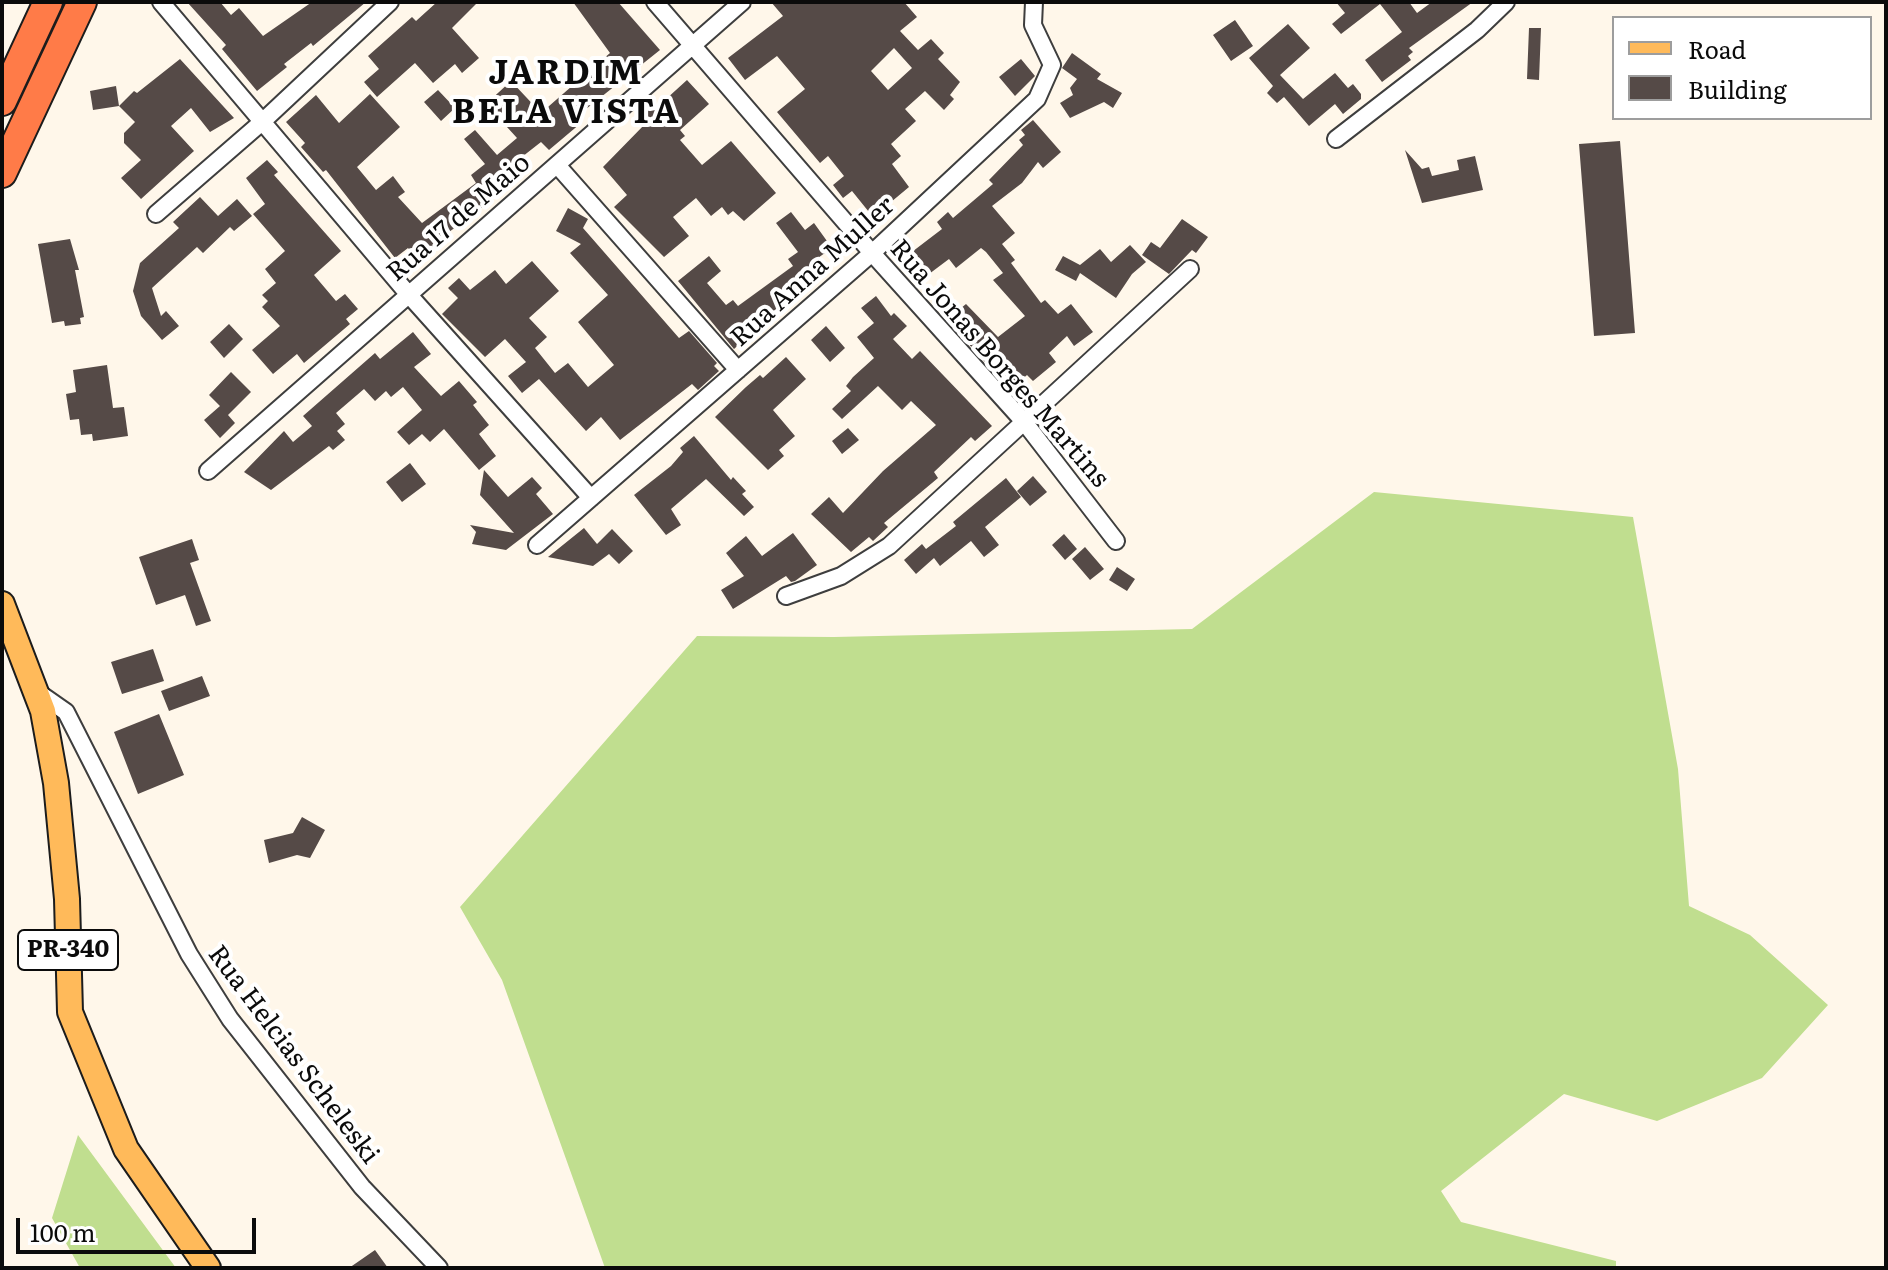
<!DOCTYPE html>
<html>
<head>
<meta charset="utf-8">
<style>
  body { margin:0 }
  #map { position:relative; width:1888px; height:1270px; overflow:hidden; background:#fff7ea; font-family:Literata,serif }
  canvas { display:block }
  .frame { position:absolute; inset:0; border:4px solid #0b0b0b; pointer-events:none }
  .legend { position:absolute; left:1612px; top:16px; width:260px; height:104px; box-sizing:border-box; background:#fff; border:2px solid #9d9d9d; margin:0; padding:10px 14px; list-style:none; font-size:24px; color:#0b0b0b }
  .legend li { display:flex; align-items:center; gap:16px; height:40px }
  .legend b { width:40px; border:2px solid #9d9d9d }
  .scale { position:absolute; left:16px; top:1218px; width:240px; height:36px; box-sizing:border-box; border:4px solid #0b0b0b; border-top:0; padding-left:10px; font-size:24px; line-height:28px; white-space:nowrap; color:#0b0b0b; -webkit-text-stroke:6px #fff; paint-order:stroke }
</style>
</head>
<body>
<div id="map">
<canvas width="1888" height="1270"></canvas>
<div class="frame"></div>
<ul class="legend">
<li><b style="height:10px;background:#ffba5a"></b>Road</li>
<li><b style="height:22px;background:#554a47"></b>Building</li>
</ul>
<div class="scale">100 m</div>
</div>
<script>
const c = document.querySelector('canvas').getContext('2d');
c.lineJoin = 'round';
function paint(path, color) { c.fillStyle = color; c.fill(path, 'evenodd'); }
const shape = rows => new Path2D(rows.map(r => 'M' + r).join(''));
function stroke(path, color, width, dash) { c.strokeStyle = color; c.lineWidth = width; c.lineCap = dash ? 'butt' : 'round'; c.setLineDash(dash || []); c.stroke(path); }
function write(font, color, halo, rows, align = 'center') {
  c.font = font + ' Literata,serif'; c.lineWidth = 8; c.setLineDash([]); c.textBaseline = 'middle'; c.strokeStyle = halo; c.fillStyle = color; for (const [text, x, y, turn = 0] of rows) {
    c.save(); c.translate(x, y); c.rotate((+turn || 0) * Math.PI / 180); c.textAlign = isNaN(turn) ? turn : align; if (halo) c.strokeText(text, 0, 0); c.fillText(text, 0, 0); c.restore();
  }
}
paint(shape([
  [1374,492,1633,517,1678,769,1689,906,1750,935,1828,1005,1762,1078,1657,1121,1564,1094,1441,1191,1461,1222,1616,1261,1616,1268,605,1268,502,980,460,907,697,636,834,637,1192,629],
  [78,1135,176,1268,80,1268,52,1218]
]), '#c0de8f');
paint(shape([
  [187,2,220,2,231,15,239,8,263,36,312,2,366,2,313,46,311,43,284,64,287,67,257,91,222,49,226,45],
  [437,2,478,2,452,28,479,58,462,73,455,64,433,83,415,63,377,97,364,82,379,69,368,56,412,17,416,21],
  [573,2,618,2,660,50,576,117,581,123,549,150,541,142,490,182,500,194,437,241,440,244,421,262,408,248,395,258,326,170,323,172,301,147,305,143,286,122,316,95,339,123,370,94,400,127,357,167,376,190,393,176,405,192,398,197,422,223,476,183,471,175,485,164,464,139,475,130,497,155,517,138,486,104,511,81,541,113,610,53],
  [771,2,904,2,917,17,900,31,918,50,931,39,944,53,938,59,960,82,950,95,954,99,944,110,925,91,905,109,916,121,891,144,901,156,892,164,909,187,873,217,852,191,843,198,833,185,844,176,828,156,820,163,777,112,805,89,777,56,745,80,728,58,783,16],
  [894,48,912,68,888,90,871,71],
  [1336,2,1409,2,1417,13,1432,2,1473,2,1409,48,1413,52,1408,56,1411,60,1382,82,1365,60,1402,32,1380,4,1341,34,1332,24,1345,13],
  [1235,20,1253,46,1231,61,1213,35],
  [1288,24,1310,48,1280,75,1303,99,1335,73,1348,88,1353,84,1361,94,1361,99,1343,114,1335,104,1309,126,1284,97,1277,103,1267,93,1273,86,1249,58],
  [1529,28,1541,28,1539,80,1527,79],
  [1072,53,1101,74,1097,79,1122,93,1113,108,1104,102,1070,118,1060,103,1073,95,1070,88,1077,79,1062,68],
  [180,59,234,118,210,132,191,108,171,126,194,151,141,199,121,178,141,160,124,143,124,133,135,122,119,106,134,91,137,93],
  [1021,59,1035,76,1015,96,999,77],
  [687,80,709,104,680,130,685,136,680,140,702,165,731,141,776,193,744,221,733,211,728,215,722,207,711,216,696,198,673,217,689,236,664,257,614,207,627,195,603,167,646,123,640,116,651,106,654,110],
  [116,86,119,106,93,110,90,91],
  [438,90,455,108,441,121,424,102],
  [1033,120,1061,152,1043,168,1038,162,1022,183,992,206,1015,233,1002,244,1015,260,1011,263,1041,303,1045,300,1058,314,1071,304,1093,332,1074,346,1067,336,1049,353,1056,362,1033,381,1027,375,1010,390,958,332,961,329,950,317,966,304,998,337,1025,316,993,280,1003,273,986,252,981,248,956,268,949,259,921,280,904,258,942,229,937,222,948,212,953,218,993,184,989,180,1023,145,1019,140,1025,135,1021,130],
  [1620,141,1635,333,1594,336,1579,144],
  [1405,150,1422,169,1429,167,1432,176,1459,170,1457,160,1475,156,1483,190,1422,203],
  [267,160,278,172,274,175,341,251,314,275,336,301,345,294,358,309,346,319,350,324,304,363,297,354,273,374,252,350,280,326,262,307,268,301,262,295,276,283,265,269,285,251,253,214,265,204,246,178],
  [200,197,218,216,237,199,252,216,234,231,230,227,203,253,197,247,152,288,161,316,166,311,179,326,162,340,141,316,133,291,140,263,179,228,173,222],
  [568,208,588,219,583,228,679,338,689,331,717,363,714,366,719,371,698,390,692,384,620,440,601,417,586,431,539,379,522,393,508,376,526,362,505,339,485,357,442,314,458,298,448,288,459,278,470,290,495,270,506,284,532,261,559,291,529,318,547,337,535,348,555,373,568,363,588,387,614,365,578,322,608,295,570,253,581,244,556,231],
  [791,212,805,230,814,223,832,248,815,260,823,271,745,335,747,337,734,349,678,281,709,256,721,271,707,283,726,305,733,300,738,306,793,266,788,259,798,252,776,223],
  [1182,219,1208,237,1196,253,1192,250,1169,274,1142,255,1151,242,1160,248],
  [70,239,79,270,75,270,84,317,80,318,81,324,65,326,64,321,52,323,38,244],
  [1130,245,1146,262,1132,274,1116,298,1080,273,1076,281,1055,270,1063,256,1080,265,1100,249,1111,262],
  [876,296,891,316,894,313,907,326,893,339,912,359,920,351,992,426,975,441,971,437,934,472,938,478,884,523,888,527,873,541,869,537,851,552,811,514,829,497,843,513,883,471,936,425,911,401,902,410,878,386,842,419,832,409,851,391,846,386,853,377,874,358,857,337,874,323,861,308],
  [229,324,243,339,224,358,210,342],
  [826,326,845,348,830,362,811,340],
  [413,332,431,354,414,367,441,396,459,381,477,402,473,405,489,425,479,434,496,456,479,470,444,429,430,442,422,434,409,445,397,432,422,410,403,387,391,397,386,391,375,401,364,389,336,413,345,424,337,431,345,440,333,450,329,446,271,490,244,472,284,431,293,442,312,426,303,416,375,353,380,359],
  [786,357,806,379,773,410,795,436,779,450,784,456,768,470,715,417,746,387,760,375,763,378],
  [107,365,113,408,124,407,128,436,93,441,92,434,81,435,79,419,70,420,66,394,76,392,73,370],
  [231,372,251,392,228,415,235,423,220,438,204,420,220,406,209,395],
  [848,428,859,440,842,454,832,441],
  [694,436,731,480,733,477,746,491,742,494,754,507,744,516,706,479,671,509,681,525,666,535,634,495,671,466,683,452,680,448],
  [410,463,426,484,402,502,386,482],
  [484,470,508,497,532,477,542,488,536,494,553,514,506,550,472,544,476,532,470,525,514,533,480,495],
  [1033,476,1047,492,1030,506,1017,491],
  [1006,478,1021,497,985,527,999,545,984,557,971,541,940,566,934,558,916,574,904,560,922,544,926,549,956,526,953,522],
  [584,528,597,544,612,529,633,551,619,564,609,554,593,566,548,557],
  [793,533,817,565,795,581,791,582,786,576,733,609,721,590,744,576,726,553,746,536,762,556],
  [1064,534,1077,549,1065,560,1052,545],
  [192,539,199,560,190,563,211,621,196,626,185,595,156,605,139,557],
  [1085,547,1104,569,1090,580,1072,559],
  [1117,567,1135,579,1127,591,1109,580],
  [153,649,164,681,122,694,111,662],
  [202,676,210,696,169,711,161,691],
  [159,714,184,775,138,794,114,732],
  [302,817,325,830,310,858,297,855,269,863,264,840,293,833],
  [375,1250,388,1268,349,1268]
]), '#554a47');
const minor = shape([
  [161,2,409,295,591,498],
  [655,2,872,253,1025,423,1116,541],
  [1336,139,1477,30,1506,2],
  [557,165,738,370],
  [156,214,262,122,390,2],
  [208,471,742,2],
  [537,545,872,253,1037,99,1052,65,1033,25,1034,2],
  [786,596,841,576,889,546,1190,269],
  [36,691,66,712,189,954,230,1019,362,1187,439,1268]
]);
const primary = shape([
  [2,604,43,711,56,783,67,899,70,1012,126,1149,208,1268]
]);
const motorway = shape([
  [2,101,48,2],
  [2,173,82,2]
]);
stroke(minor, '#3e3e3e', 20);
stroke(primary, '#1c1c1c', 28);
stroke(motorway, '#1c1c1c', 32);
stroke(minor, '#fff', 16);
stroke(primary, '#ffba5a', 24);
stroke(motorway, '#ff7b48', 28);
for (const [x, y, w] of [
  [68,950,100]
]) { const box = new Path2D(); box.roundRect(x - w / 2, y - 20, w, 40, 6); c.fillStyle = '#fff'; c.fill(box); stroke(box, '#0b0b0b', 2); }
write('bold 24px', '#0b0b0b', null, [
  ["PR-340",68,950]
]);
write('26px', '#0b0b0b', '#fff', [
  ["Rua 17 de Maio",459,218,-41],
  ["Rua Anna Muller",813,272,-42],
  ["Rua Jonas Borges Martins",999,364,49],
  ["Rua Helcias Scheleski",293,1055,53]
]);
c.letterSpacing = '2px';
write('bold 34px', '#0b0b0b', '#fff', [
  ["JARDIM",566,74],
  ["BELA VISTA",566,113]
]);
c.letterSpacing = '0px';
</script>
</body>
</html>
